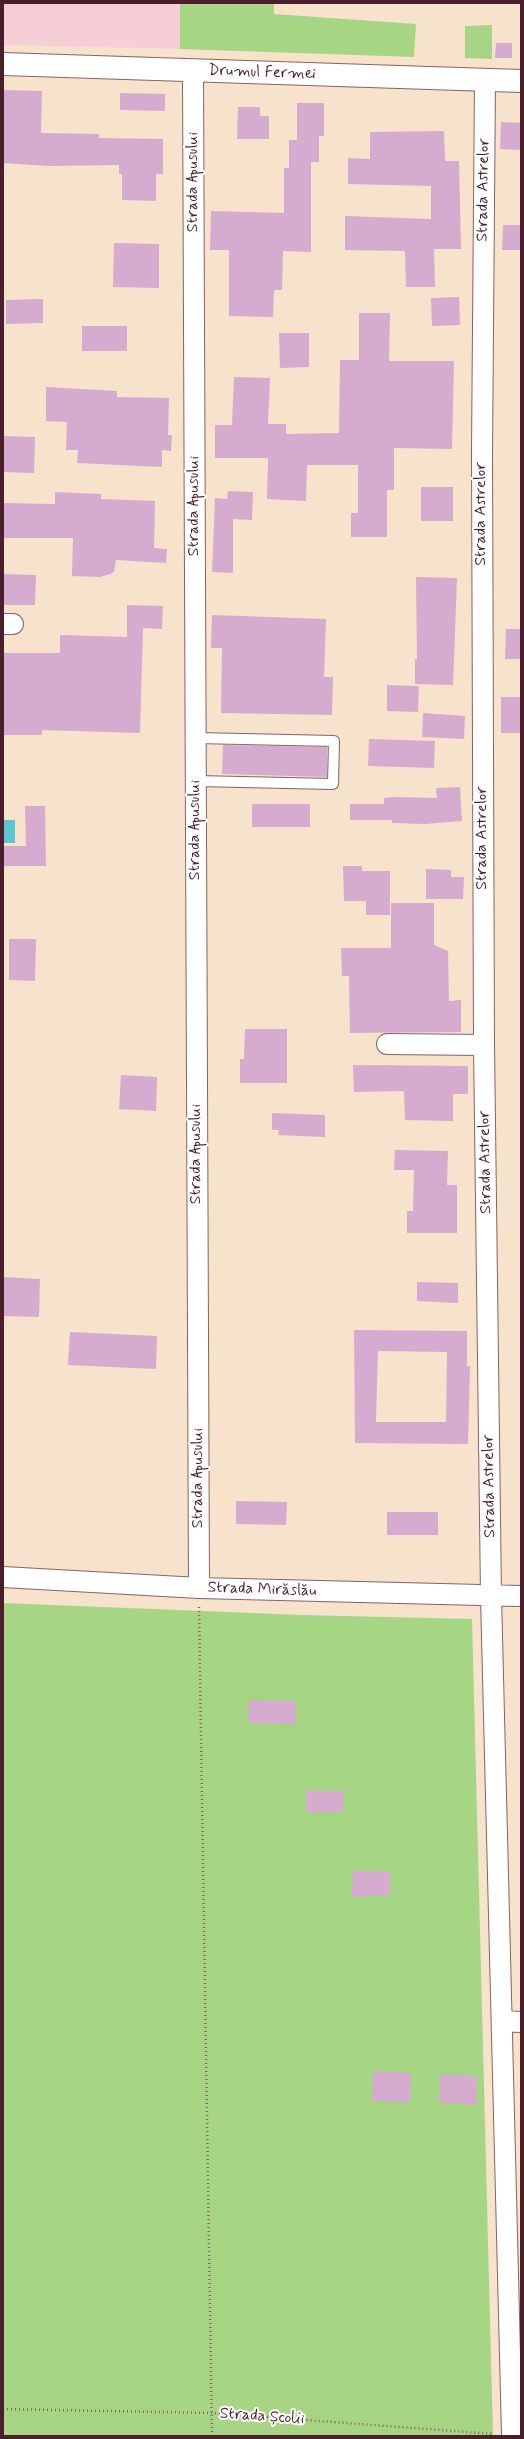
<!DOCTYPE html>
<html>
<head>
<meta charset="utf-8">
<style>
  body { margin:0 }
  #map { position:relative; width:524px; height:2439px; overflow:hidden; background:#f7e2cb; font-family:Mynerve,sans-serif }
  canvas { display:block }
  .frame { position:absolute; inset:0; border:4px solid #4a1f2b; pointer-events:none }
</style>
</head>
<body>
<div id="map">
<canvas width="524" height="2439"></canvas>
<div class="frame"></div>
</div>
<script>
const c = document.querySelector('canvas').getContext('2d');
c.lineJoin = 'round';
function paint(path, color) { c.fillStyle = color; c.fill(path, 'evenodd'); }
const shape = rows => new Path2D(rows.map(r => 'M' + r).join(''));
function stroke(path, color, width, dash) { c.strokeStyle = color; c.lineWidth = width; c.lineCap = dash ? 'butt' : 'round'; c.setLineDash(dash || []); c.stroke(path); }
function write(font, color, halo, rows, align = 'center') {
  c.font = font + ' Mynerve,sans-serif'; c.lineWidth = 4; c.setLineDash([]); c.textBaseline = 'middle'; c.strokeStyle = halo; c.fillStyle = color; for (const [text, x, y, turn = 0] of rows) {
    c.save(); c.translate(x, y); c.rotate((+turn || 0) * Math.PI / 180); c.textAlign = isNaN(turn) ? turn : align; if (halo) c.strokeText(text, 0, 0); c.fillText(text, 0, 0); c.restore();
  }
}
paint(shape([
  [3,3,180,3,180,49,3,45]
]), '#f6cfd6');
paint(shape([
  [180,3,274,3,274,14,416,24,414,57,180,49],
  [492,25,492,59,465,58,465,26],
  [3,1603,302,1615,472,1619,493,2436,3,2436]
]), '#a6d684');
paint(shape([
  [3,820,15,820,15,843,3,843]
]), '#5ac6d1');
paint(shape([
  [496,43,512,43,512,58,495,58],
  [3,90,42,91,41,133,99,134,99,138,163,139,163,174,156,174,156,201,122,200,122,174,119,174,119,165,48,166,3,163],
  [120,93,165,94,165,111,120,110],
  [297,103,324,103,324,136,319,136,319,162,311,162,311,252,283,251,282,290,274,290,273,317,229,316,229,250,210,250,211,211,284,213,284,168,289,168,289,140,297,140],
  [238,107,260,107,260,116,269,116,269,139,237,139],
  [501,122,521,123,521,150,500,149],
  [444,131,445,161,459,161,461,249,434,249,435,287,406,287,405,251,345,250,345,216,431,219,431,186,348,184,348,158,370,159,370,132],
  [503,225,521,225,521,250,502,250],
  [114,243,159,244,159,288,113,287],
  [459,297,460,325,432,326,431,298],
  [43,299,43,323,6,324,6,300],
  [359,313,390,313,389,361,454,361,452,449,394,448,394,490,387,490,387,537,351,537,351,513,358,513,358,465,307,465,306,501,267,499,268,458,215,458,215,425,232,425,234,377,270,378,268,424,286,424,286,434,339,433,340,360,359,360],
  [82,326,127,326,127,351,82,351],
  [279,333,309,333,309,367,280,368],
  [46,387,117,391,117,397,169,398,168,435,172,435,171,451,162,450,162,467,77,463,78,450,66,450,67,422,46,421],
  [3,436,35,437,34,473,3,472],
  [421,487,453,487,453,521,421,521],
  [228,491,253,492,252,520,233,519,233,573,212,572,215,498,227,499],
  [55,492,101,494,101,499,155,501,154,548,167,549,166,563,116,560,114,572,110,574,100,577,72,576,73,538,3,538,3,503,55,504],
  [3,574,36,575,35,605,3,605],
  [416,577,457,578,453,685,415,684,415,659,417,659],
  [127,605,163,606,162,629,143,628,140,733,42,730,42,735,3,735,3,653,60,653,60,635,127,637],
  [212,615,326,619,324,677,333,677,332,715,221,713,222,648,211,648],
  [506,629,521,629,521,659,505,659],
  [387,685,419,686,418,712,387,711],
  [501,697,521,697,521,733,501,733],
  [423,713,465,716,464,739,422,737],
  [369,739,435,741,434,768,368,766],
  [223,745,327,747,327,777,222,774],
  [460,787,462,821,425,824,392,823,392,820,350,820,350,804,384,804,384,798,393,797,437,798,436,788],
  [252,804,310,804,310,827,252,827],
  [25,806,45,806,46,866,3,866,3,846,26,846],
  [343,866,362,866,362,871,390,871,390,915,366,915,366,901,344,901],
  [426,869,451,870,451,877,464,877,463,899,426,899],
  [391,903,434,903,434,945,448,951,449,1001,461,1000,461,1032,350,1033,349,976,342,976,341,948,391,948],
  [9,939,36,939,35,981,9,980],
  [245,1029,287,1029,287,1083,240,1083,240,1059,244,1059],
  [353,1065,468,1066,468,1094,453,1094,453,1121,405,1120,404,1091,354,1092],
  [121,1075,157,1077,156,1111,119,1109],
  [272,1113,325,1115,325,1137,278,1135,279,1130,272,1130],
  [395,1150,448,1151,447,1185,457,1185,457,1233,407,1233,407,1211,413,1211,414,1170,394,1170],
  [3,1277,40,1279,39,1317,3,1316],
  [417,1282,458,1283,458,1303,417,1301],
  [354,1330,467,1331,467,1366,470,1366,468,1444,355,1443],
  [378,1351,447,1352,446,1422,376,1422],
  [70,1332,157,1336,156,1369,68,1365],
  [236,1501,287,1502,286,1525,236,1524],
  [387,1512,438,1512,438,1535,387,1535],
  [249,1700,296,1701,295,1724,248,1723],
  [306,1790,343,1791,343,1812,306,1812],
  [352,1871,390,1871,390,1895,352,1897],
  [373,2071,411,2073,410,2102,372,2101],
  [441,2074,477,2076,476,2105,439,2102]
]), '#d5abd0');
const service = shape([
  [196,738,334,741,333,784,196,781]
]);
const minor = shape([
  [193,71,199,1588],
  [485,80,482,452,484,1045,491,1596,512,2435,521,2435],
  [3,624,13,624],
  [387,1044,484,1045],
  [3,1577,199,1588,521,1596],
  [502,2021,521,2022]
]);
const tertiary = shape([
  [3,64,521,81]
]);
stroke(service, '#876363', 12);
stroke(minor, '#876363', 22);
stroke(tertiary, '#876363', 24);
stroke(shape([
  [199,1607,212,2436],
  [3,2409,212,2413,494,2434]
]), '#876363', 2.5, [1, 3]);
stroke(service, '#fff', 10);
stroke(minor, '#fff', 20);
stroke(tertiary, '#fff', 22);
write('16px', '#4a1f2b', '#fff', [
  ["Drumul Fermei",262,73,2],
  ["Strada Apusului",194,182,-90],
  ["Strada Astrelor",484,190,-89],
  ["Strada Apusului",195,506,-90],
  ["Strada Astrelor",482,514,-90],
  ["Strada Apusului",196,830,-90],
  ["Strada Astrelor",483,838,-90],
  ["Strada Apusului",197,1154,-90],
  ["Strada Astrelor",486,1162,-91],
  ["Strada Apusului",199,1478,-90],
  ["Strada Astrelor",490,1486,-91],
  ["Strada Mirăslău",262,1590,2],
  ["Strada Școlii",262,2417,4]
]);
</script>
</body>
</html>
